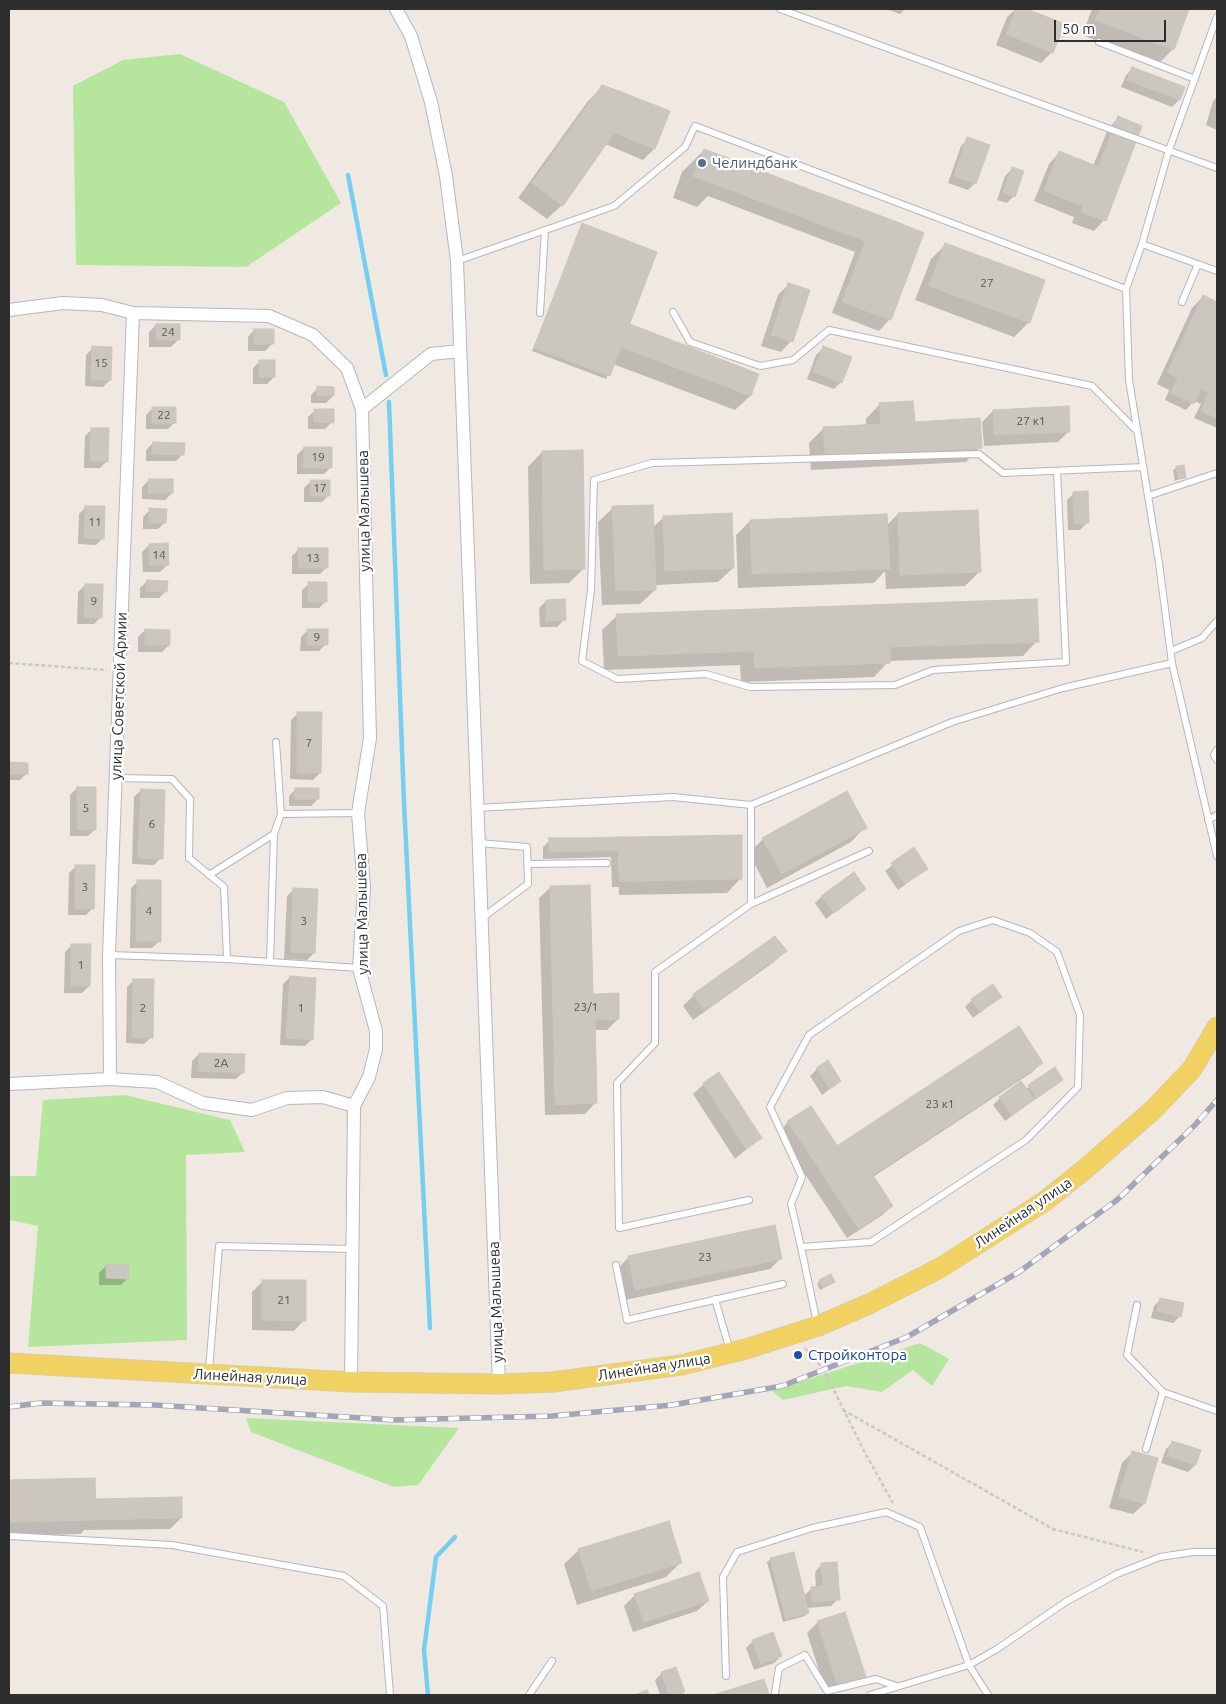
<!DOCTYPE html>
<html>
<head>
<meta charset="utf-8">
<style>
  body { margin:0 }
  #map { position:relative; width:1226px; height:1704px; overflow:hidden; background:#efe9e1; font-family:Ubuntu,sans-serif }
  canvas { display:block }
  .frame { position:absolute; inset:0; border:10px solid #2e2e2e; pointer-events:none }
  .scale { position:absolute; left:1054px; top:20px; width:112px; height:22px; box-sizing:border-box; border:2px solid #2e2e2e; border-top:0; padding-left:6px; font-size:15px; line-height:18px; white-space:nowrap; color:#2e2e2e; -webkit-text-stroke:4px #fff; paint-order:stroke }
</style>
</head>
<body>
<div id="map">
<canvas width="1226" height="1704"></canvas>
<div class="frame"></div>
<div class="scale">50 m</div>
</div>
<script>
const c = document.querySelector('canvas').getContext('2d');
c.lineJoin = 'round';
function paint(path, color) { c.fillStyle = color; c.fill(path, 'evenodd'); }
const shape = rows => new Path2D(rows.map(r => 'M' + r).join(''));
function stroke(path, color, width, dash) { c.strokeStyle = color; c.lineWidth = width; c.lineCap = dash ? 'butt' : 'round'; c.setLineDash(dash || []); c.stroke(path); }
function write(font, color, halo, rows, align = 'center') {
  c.font = font + ' Ubuntu,sans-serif'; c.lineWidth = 4.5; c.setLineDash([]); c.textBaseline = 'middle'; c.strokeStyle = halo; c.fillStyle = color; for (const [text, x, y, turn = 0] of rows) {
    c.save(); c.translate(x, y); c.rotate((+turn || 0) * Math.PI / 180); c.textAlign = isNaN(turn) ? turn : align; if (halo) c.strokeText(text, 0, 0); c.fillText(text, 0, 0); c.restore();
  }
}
paint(shape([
  [180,54,284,102,341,203,246,267,76,265,73,86,123,60],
  [125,1095,230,1120,245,1152,186,1155,187,1340,28,1347,38,1226,9,1220,9,1176,36,1176,43,1100],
  [920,1343,949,1359,932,1386,913,1370,882,1392,846,1386,783,1400,772,1391],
  [246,1418,459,1428,418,1485,394,1487,251,1432]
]), '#b6e59e');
paint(shape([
  [886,9,905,9,900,14],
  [1016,9,1023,9,1063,25,1052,52,1041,63,996,45,1007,17],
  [1092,9,1188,9,1173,49,1158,64,1082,35],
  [1133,68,1183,88,1179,100,1172,107,1121,87,1126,75],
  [603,86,668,112,654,149,643,160,605,144,562,205,547,219,518,198,588,101],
  [1217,97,1217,130,1206,125,1213,101],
  [1118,118,1104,220,1094,231,1072,223,1074,217,1034,201,1049,164,1059,153,1093,166,1108,129],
  [968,139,975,183,968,190,948,183,961,146],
  [704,150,922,233,889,320,879,331,832,313,855,252,708,196,697,207,673,198,682,172],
  [1012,169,1014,196,1007,203,997,200,1005,176],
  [582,225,628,325,758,374,750,396,735,410,613,364,606,379,532,351],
  [945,245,1029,322,1014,337,915,300,931,259],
  [789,284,791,341,781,352,761,346,778,295],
  [1203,297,1217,304,1217,428,1194,418,1201,404,1194,401,1186,410,1165,400,1169,390,1157,384,1192,308],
  [156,325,178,340,171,347,149,347,149,332],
  [254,330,272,344,265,351,248,351,248,337],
  [93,348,110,380,103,387,85,386,86,355],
  [823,348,841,382,834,389,807,379,816,355],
  [260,361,274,377,267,384,253,384,253,368],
  [318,388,333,396,326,403,311,403,311,395],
  [880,404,913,423,980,447,966,462,811,470,809,443,824,428,866,426,866,419],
  [153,408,175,422,168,429,146,429,146,415],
  [315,410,332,422,325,429,308,429,308,417],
  [993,411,1069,431,1058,442,984,446,982,422],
  [92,429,107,461,100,468,84,468,85,436],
  [153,443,183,454,176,461,146,461,146,450],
  [304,448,331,467,324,474,297,474,297,455],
  [542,452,584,568,569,583,530,584,528,467],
  [1177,467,1184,477,1175,481,1173,470],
  [149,480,172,493,165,500,142,499,142,487],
  [311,481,329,495,322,502,304,502,304,488],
  [1074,493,1087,523,1080,530,1068,530,1067,500],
  [86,507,103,538,96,545,78,544,79,514],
  [613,508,652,528,664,517,733,568,718,582,655,585,655,590,640,604,602,605,598,522],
  [150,510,165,522,158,529,143,529,143,517],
  [898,514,980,571,965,586,886,589,885,571,874,583,738,588,736,535,750,521,886,526],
  [149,545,167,565,160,572,143,572,142,552],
  [299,549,327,567,320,574,292,574,292,556],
  [147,581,166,591,159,598,140,598,140,588],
  [309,584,326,601,319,608,302,608,302,590],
  [85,585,101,617,94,624,77,624,78,592],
  [546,601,564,620,557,627,540,627,539,608],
  [617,616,1037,641,1023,656,889,661,874,677,741,682,740,665,604,670,602,630],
  [145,630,169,645,162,652,138,652,138,637],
  [308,630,326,644,319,651,300,651,301,637],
  [298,713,320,773,313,780,290,779,291,720],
  [9,764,27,764,27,773,20,780,9,780],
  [77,788,95,829,88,836,70,836,70,795],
  [296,789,318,799,311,806,289,806,289,796],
  [141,790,161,858,154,865,132,864,134,797],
  [865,827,851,842,767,888,749,853,763,839],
  [740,836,741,878,727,893,619,895,619,887,612,887,611,857,543,859,543,847,550,840],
  [913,849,926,869,898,890,885,871],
  [76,866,93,908,86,915,68,915,69,873],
  [138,881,159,941,152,948,130,948,131,888],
  [550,888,592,996,618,1019,607,1030,594,1030,595,1103,585,1114,545,1115,539,898],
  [294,889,314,953,307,960,284,959,287,896],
  [865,889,826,919,815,903,822,896],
  [72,945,89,986,82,993,64,993,65,952],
  [785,951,774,962,693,1020,683,1006,694,995],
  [290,977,312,1039,305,1046,280,1045,283,984],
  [134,980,151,1037,144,1044,126,1043,127,987],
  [1000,997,973,1018,965,1007,972,1000],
  [199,1054,243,1072,236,1079,191,1078,192,1061],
  [1042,1063,1031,1073,873,1177,892,1206,881,1216,847,1238,778,1133,788,1122,811,1107,837,1147],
  [817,1069,840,1081,822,1095,810,1076],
  [1054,1069,1062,1080,1005,1121,993,1105,1000,1098,1026,1089],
  [704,1084,760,1138,735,1159,693,1094],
  [629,1257,781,1258,770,1269,625,1300,618,1268],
  [106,1266,128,1278,121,1285,99,1285,99,1273],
  [263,1281,304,1320,294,1331,252,1330,252,1292],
  [820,1281,834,1282,820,1290,817,1284],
  [1161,1299,1180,1316,1173,1323,1151,1318,1154,1306],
  [1173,1442,1199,1450,1195,1465,1188,1472,1161,1463,1166,1449],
  [1133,1452,1144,1504,1133,1514,1109,1508,1122,1463],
  [94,1479,95,1500,181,1498,181,1518,170,1529,84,1530,81,1534,9,1536,9,1481],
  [579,1550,680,1563,666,1577,577,1605,564,1564],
  [771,1559,804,1596,812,1588,816,1588,815,1572,822,1564,838,1599,831,1606,807,1608,808,1613,805,1616,783,1622,767,1562],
  [635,1595,708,1601,697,1611,633,1632,624,1606],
  [818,1622,865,1677,854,1688,827,1695,807,1633],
  [753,1641,781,1656,774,1663,754,1670,746,1648],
  [662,1673,684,1692,680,1695,660,1695,655,1680],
  [763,1681,768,1695,717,1695]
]), '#0003');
stroke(shape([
  [348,175,386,375],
  [389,402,404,803,430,1328],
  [428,1695,424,1650,436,1557,455,1537]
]), '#75cff0', 4.5);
const building = shape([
  [1016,9,1027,9,1065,24,1053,53,1006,34,1016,9],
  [1100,9,1189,9,1174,50,1095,20,1100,9],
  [1132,67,1185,87,1180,100,1127,80,1132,67],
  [602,85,619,91,604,129,614,133,563,206,532,183,602,85],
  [619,91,670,111,655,149,604,129,619,91],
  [1118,116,1142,126,1106,221,1081,212,1118,116],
  [967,137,990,145,976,184,954,176,967,137],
  [704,149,731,159,720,186,693,176,704,149],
  [1059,151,1099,167,1084,206,1044,191,1059,151],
  [731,159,803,187,793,214,720,186,731,159],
  [1012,167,1024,171,1015,197,1003,193,1012,167],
  [803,187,876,214,865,241,793,214,803,187],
  [876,214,902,224,869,312,842,302,876,214],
  [582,223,657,252,610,376,534,348,582,223],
  [902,224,924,233,891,320,869,312,902,224],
  [945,243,1045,280,1030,323,929,286,945,243],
  [788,283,810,290,793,342,771,335,788,283],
  [1203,295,1217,302,1217,396,1167,373,1203,295],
  [156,324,180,324,180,340,156,340,156,324],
  [630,324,759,374,751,396,621,347,630,324],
  [254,329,274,329,274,344,254,344,254,329],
  [92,346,112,347,111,380,91,380,92,346],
  [823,346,852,357,842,383,813,372,823,346],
  [259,360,275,360,275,377,259,377,259,360],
  [1178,378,1201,388,1194,404,1171,393,1178,378],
  [317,386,334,387,334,396,317,396,317,386],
  [1209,392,1217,396,1217,418,1201,411,1209,392],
  [913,401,915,422,980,418,982,448,825,456,823,427,881,424,879,403,913,401],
  [1069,406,1070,432,994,435,993,410,1069,406],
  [152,407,176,407,176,423,152,423,152,407],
  [314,409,334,409,334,423,314,422,314,409],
  [91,428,109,428,108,462,90,461,91,428],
  [153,442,185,443,184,455,152,454,153,442],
  [304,447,332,447,332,468,303,468,304,447],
  [583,450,585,569,544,570,542,451,583,450],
  [1184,465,1186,478,1178,479,1176,466,1184,465],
  [149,479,173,479,173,493,148,493,149,479],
  [311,480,330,480,330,496,311,496,311,480],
  [1088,491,1089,523,1074,524,1073,492,1088,491],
  [653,505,656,590,616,591,612,506,653,505],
  [85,506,105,506,104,539,84,538,85,506],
  [149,508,167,509,166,523,149,523,149,508],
  [978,510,981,572,900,575,898,513,978,510],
  [732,513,734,568,665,571,663,516,732,513],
  [887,514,890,569,752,574,750,520,887,514],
  [168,543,169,565,149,565,149,544,168,543],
  [298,548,328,548,328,568,299,568,298,548],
  [147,580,168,581,167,592,146,591,147,580],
  [308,582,327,582,327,602,308,602,308,582],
  [85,584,103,584,102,618,84,617,85,584],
  [565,599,566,620,546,621,546,600,565,599],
  [1037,599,1039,642,890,647,890,663,755,668,754,651,618,656,616,614,1037,599],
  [145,629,170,630,170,645,145,645,145,629],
  [307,629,328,629,328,645,307,645,307,629],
  [297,712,322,712,321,773,297,773,297,712],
  [9,762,28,763,28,774,9,774,9,762],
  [77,787,96,787,96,830,77,829,77,787],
  [295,788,319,788,319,799,295,799,295,788],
  [141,789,165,790,163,859,138,858,141,789],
  [847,791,867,828,782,874,762,838,847,791],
  [742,835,742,879,633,881,632,837,742,835],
  [618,837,618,851,585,851,585,838,618,837],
  [618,837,632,837,633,881,619,881,618,837],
  [549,838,585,838,585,851,549,852,549,838],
  [914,847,928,869,905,884,891,863,914,847],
  [75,865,95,865,94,909,75,909,75,865],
  [854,872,866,889,834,913,821,896,854,872],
  [137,880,161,880,161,942,136,941,137,880],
  [590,885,593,994,619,993,619,1019,595,1020,597,1103,555,1105,550,886,590,885],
  [293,888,318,889,315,953,291,952,293,888],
  [775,936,787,951,705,1010,693,994,775,936],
  [71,944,91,944,90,986,71,986,71,944],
  [290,976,316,978,313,1040,286,1038,290,976],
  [133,979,154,979,153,1038,132,1037,133,979],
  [993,984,1002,997,980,1012,971,999,993,984],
  [1019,1026,1043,1063,838,1198,814,1161,1019,1026],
  [199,1053,245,1054,244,1073,198,1071,199,1053],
  [828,1060,841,1081,830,1089,816,1068,828,1060],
  [1055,1067,1063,1080,1037,1098,1028,1085,1055,1067],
  [719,1072,762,1138,746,1149,703,1083,719,1072],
  [1021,1081,1034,1099,1012,1115,999,1097,1021,1081],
  [811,1106,837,1145,814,1161,787,1121,811,1106],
  [873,1175,893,1206,859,1229,838,1198,873,1175],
  [775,1225,782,1259,635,1290,628,1256,775,1225],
  [106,1264,129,1265,129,1279,106,1278,106,1264],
  [831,1274,835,1282,823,1288,819,1280,831,1274],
  [262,1280,306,1280,306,1321,262,1320,262,1280],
  [1160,1298,1184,1303,1181,1317,1157,1311,1160,1298],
  [1172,1441,1201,1450,1196,1465,1167,1456,1172,1441],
  [1132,1451,1158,1458,1145,1504,1119,1497,1132,1451],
  [95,1478,96,1520,9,1522,9,1480,95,1478],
  [182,1497,182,1518,96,1520,96,1499,182,1497],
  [669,1521,682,1563,591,1591,578,1549,669,1521],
  [794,1552,809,1613,786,1619,770,1558,794,1552],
  [837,1562,840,1600,812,1602,811,1587,823,1586,821,1563,837,1562],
  [699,1572,709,1601,644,1622,634,1594,699,1572],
  [845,1612,866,1677,838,1686,817,1621,845,1612],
  [773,1632,782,1656,761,1664,752,1640,773,1632],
  [676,1667,685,1692,669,1695,661,1672,676,1667],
  [764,1679,769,1695,713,1695,764,1679],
  [647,1690,649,1695,635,1695,647,1690]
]);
paint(building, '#cbc7bf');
stroke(building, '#cbc5ba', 1);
const lane = shape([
  [780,9,1217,168],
  [1217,17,1169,150,1142,244,1126,289,1129,380,1159,563,1172,663,1217,856],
  [1099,42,1195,79],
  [1142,244,1217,271],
  [457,261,614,206,685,147,695,126,1126,289],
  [1182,302,1198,264],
  [673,312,690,342,760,366,793,360,829,330,1092,386,1137,431],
  [540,313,545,230],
  [1057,471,1066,662,933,670,895,685,750,687,706,674,617,679,582,661,591,590,594,480,652,463,979,454,1003,473,1143,467],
  [1148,496,1217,473],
  [1171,651,1202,638,1217,621],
  [276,742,281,814],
  [1217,750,1214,755,1217,760],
  [116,778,172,779,190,799,189,858,224,887,227,959],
  [477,808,673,797,751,805,952,722,1063,688,1172,663],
  [1208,820,1217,815],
  [479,843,527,847,528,884,482,918],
  [527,864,607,863],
  [209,875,274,834,281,814,358,813],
  [751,904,869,851],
  [109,955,227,959,359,968],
  [270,962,274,834],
  [749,1200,619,1228,617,1083,655,1043,655,972,751,904,751,805],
  [801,1247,871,1242,1026,1140,1078,1087,1080,1015,1057,952,1030,933,993,920,959,931,809,1035,770,1107,802,1177,791,1204,801,1247,817,1323],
  [616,1265,627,1320,783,1284],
  [715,1299,730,1351],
  [1137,1305,1127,1355,1163,1392,1217,1411],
  [209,1370,219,1246,352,1249],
  [1146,1449,1163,1392],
  [9,1536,172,1545,344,1576,383,1606,390,1695],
  [726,1676,723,1577,737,1552,812,1528,886,1512,920,1527,969,1665,997,1649,1067,1601,1117,1574,1160,1557,1193,1552,1217,1552],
  [775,1693,779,1668,805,1655,827,1691,876,1679,896,1686],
  [529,1695,552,1661],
  [870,1695,969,1665,988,1695]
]);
const street = shape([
  [396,9,411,36,431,102,446,176,457,261,499,1384],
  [9,310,63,303,102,305,133,313,269,316,313,335,347,368,362,409],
  [110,1079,109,955,133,313],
  [9,1084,110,1079,157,1082,203,1103,252,1110,287,1098,323,1097,354,1106],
  [351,1382,354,1106,369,1077,376,1049,376,1031,359,968,364,888,358,813,370,738,362,409,431,354,460,351]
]);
const primary = shape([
  [9,1363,351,1382,499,1384,553,1382,681,1365,746,1349,818,1326,869,1304,940,1268,1045,1201,1084,1170,1153,1110,1192,1069,1217,1027]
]);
stroke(lane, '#b4b7c1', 8);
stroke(street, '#b4b7c1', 14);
stroke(primary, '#c9c9c9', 21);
stroke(shape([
  [9,663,107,670],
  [805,1348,824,1370,864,1451,893,1503],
  [843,1410,1053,1529,1143,1552]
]), '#c9c9c9', 2.5, [4, 2.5]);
stroke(lane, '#fff', 6);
stroke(street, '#fff', 12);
stroke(primary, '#f2d163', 20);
const rail = shape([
  [9,1407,40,1403,154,1405,394,1420,552,1416,672,1405,782,1386,907,1337,1019,1272,1117,1200,1195,1125,1217,1100]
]);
stroke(rail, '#a3a6b8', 5.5);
stroke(rail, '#fff', 4, [11]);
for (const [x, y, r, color] of [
  [702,163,5,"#5c6f8a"],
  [798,1355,5,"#1a4fb4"]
]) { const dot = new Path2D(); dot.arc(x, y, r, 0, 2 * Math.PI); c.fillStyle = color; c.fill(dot); stroke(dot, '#fff', 2); }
write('12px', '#555452', null, [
  ["27",987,283],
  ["24",168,332],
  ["15",101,363],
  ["22",164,415],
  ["27 к1",1031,421],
  ["19",318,457],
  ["17",320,488],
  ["11",95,522],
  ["14",159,555],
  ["13",313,558],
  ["9",94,601],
  ["9",317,637],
  ["7",309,743],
  ["5",86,808],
  ["6",152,824],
  ["3",85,887],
  ["4",149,911],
  ["3",304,921],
  ["1",81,965],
  ["23/1",586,1007],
  ["2",143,1008],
  ["1",301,1008],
  ["2А",221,1063],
  ["23 к1",940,1104],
  ["23",705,1257],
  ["21",284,1300]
]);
write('15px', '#4e5e75', '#fff', [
  ["Челиндбанк",712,163]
], 'left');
write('15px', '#2e2e2e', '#fff', [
  ["улица Малышева",364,511,-91],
  ["улица Советской Армии",119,696,-88],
  ["улица Малышева",362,914,-91],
  ["Линейная улица",1023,1213,-34],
  ["улица Малышева",496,1302,-92],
  ["Линейная улица",654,1367,-9],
  ["Линейная улица",250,1377,3]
]);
write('15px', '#164399', '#fff', [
  ["Стройконтора",808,1355]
], 'left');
</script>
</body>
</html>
